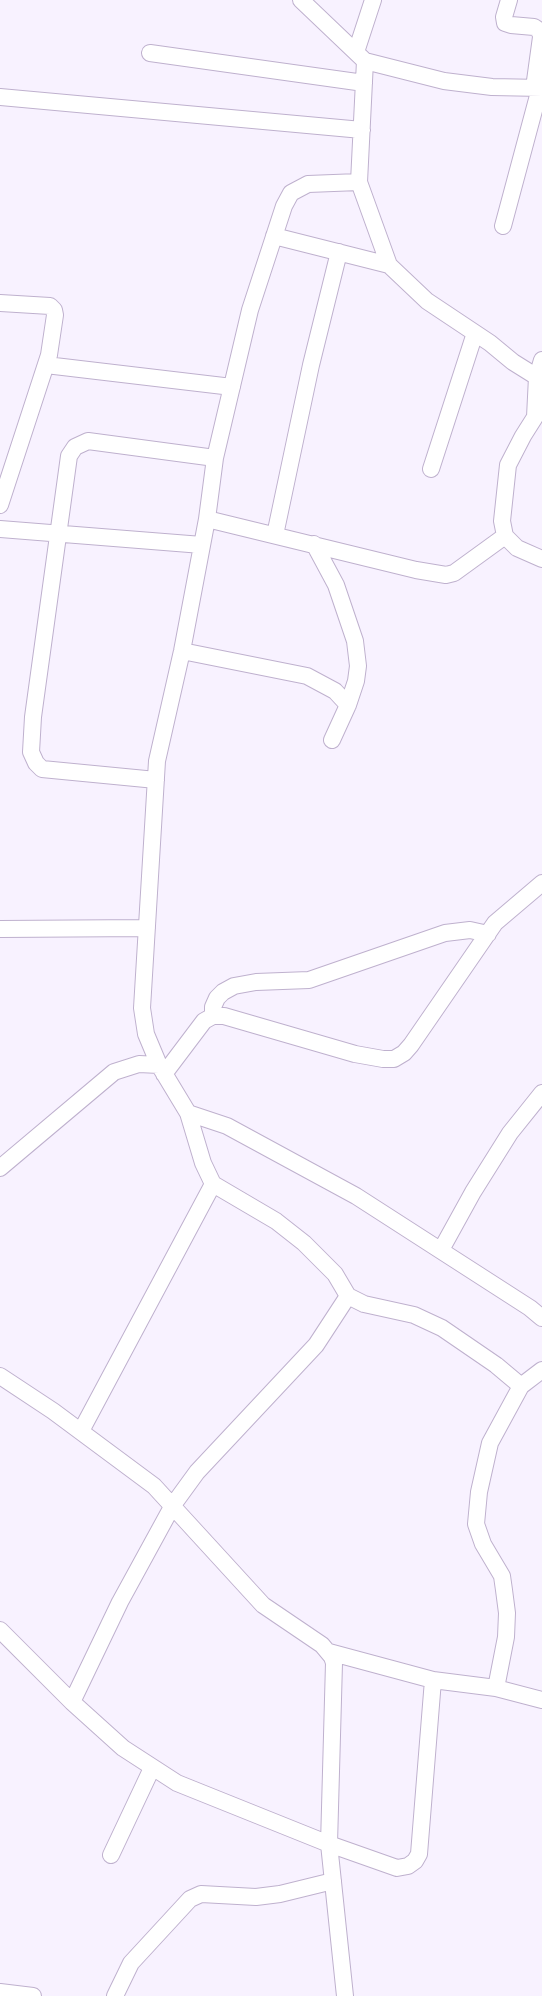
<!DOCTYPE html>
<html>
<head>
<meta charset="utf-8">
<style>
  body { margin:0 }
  canvas { display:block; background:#f8f2ff }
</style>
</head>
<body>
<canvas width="542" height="1996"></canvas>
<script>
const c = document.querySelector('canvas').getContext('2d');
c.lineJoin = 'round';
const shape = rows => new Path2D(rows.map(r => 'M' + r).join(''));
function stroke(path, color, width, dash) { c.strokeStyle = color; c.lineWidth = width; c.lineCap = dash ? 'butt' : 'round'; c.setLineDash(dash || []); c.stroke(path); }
const street = shape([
  [301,0,365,61],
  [509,0,504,17,505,23,511,25,534,27,540,31,541,37,534,88],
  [356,52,373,0],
  [150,53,364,83],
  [0,97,362,130],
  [359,182,389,265,427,301,490,343,513,362,537,377,535,417,523,436,508,465,502,521,505,536,517,548,542,559],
  [503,226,540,88],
  [274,236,389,265],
  [0,303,50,306,54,310,55,315,49,355,0,505],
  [46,365,232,387],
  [537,377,542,360],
  [431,469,475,333],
  [207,519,416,570,446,575,454,573,505,536],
  [0,529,202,545],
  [275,535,311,365,339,252],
  [314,544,336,585,355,641,358,666,356,681,348,705,332,740],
  [182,651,307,676,335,691,348,705],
  [156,780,42,769,36,763,31,752,33,717,69,456,75,447,88,441,215,458],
  [0,929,147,928],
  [213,1016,213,1007,217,998,223,992,234,986,256,982,309,980,445,933,470,930,488,934],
  [164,1074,204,1021,213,1016,224,1016,355,1054,383,1059,394,1059,404,1053,411,1045,495,923,542,883],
  [188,1113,227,1126,356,1196,530,1308,542,1318],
  [0,1168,114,1072,139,1064,159,1065],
  [441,1250,473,1192,510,1133,542,1093],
  [542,1370,521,1386,490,1443,479,1492,476,1524,483,1544,502,1576,504,1590,507,1613,506,1637,496,1688,542,1700],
  [0,1376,53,1411,154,1486,263,1605,322,1645,332,1657,334,1663,329,1844,345,1996],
  [521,1386,496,1365,442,1328,414,1315,364,1304,348,1296,335,1274,304,1243,276,1221,213,1184,203,1163,188,1113,159,1065,146,1034,142,1008,157,761,182,651,207,519,215,458,250,310,284,206,291,193,308,184,359,182,365,61,444,81,492,87,542,88],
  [81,1431,213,1184],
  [0,1630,72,1702,123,1748,177,1783,329,1844,397,1868,408,1866,415,1861,419,1854,433,1680],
  [329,1652,433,1680,496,1688],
  [72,1702,120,1602,173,1505,197,1472,316,1345,348,1296],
  [111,1855,152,1768],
  [0,1992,33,1996],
  [115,1996,131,1963,190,1899,201,1894,256,1897,280,1894,333,1881]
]);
stroke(street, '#bfb1ce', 18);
stroke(street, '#fff', 16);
</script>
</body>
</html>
